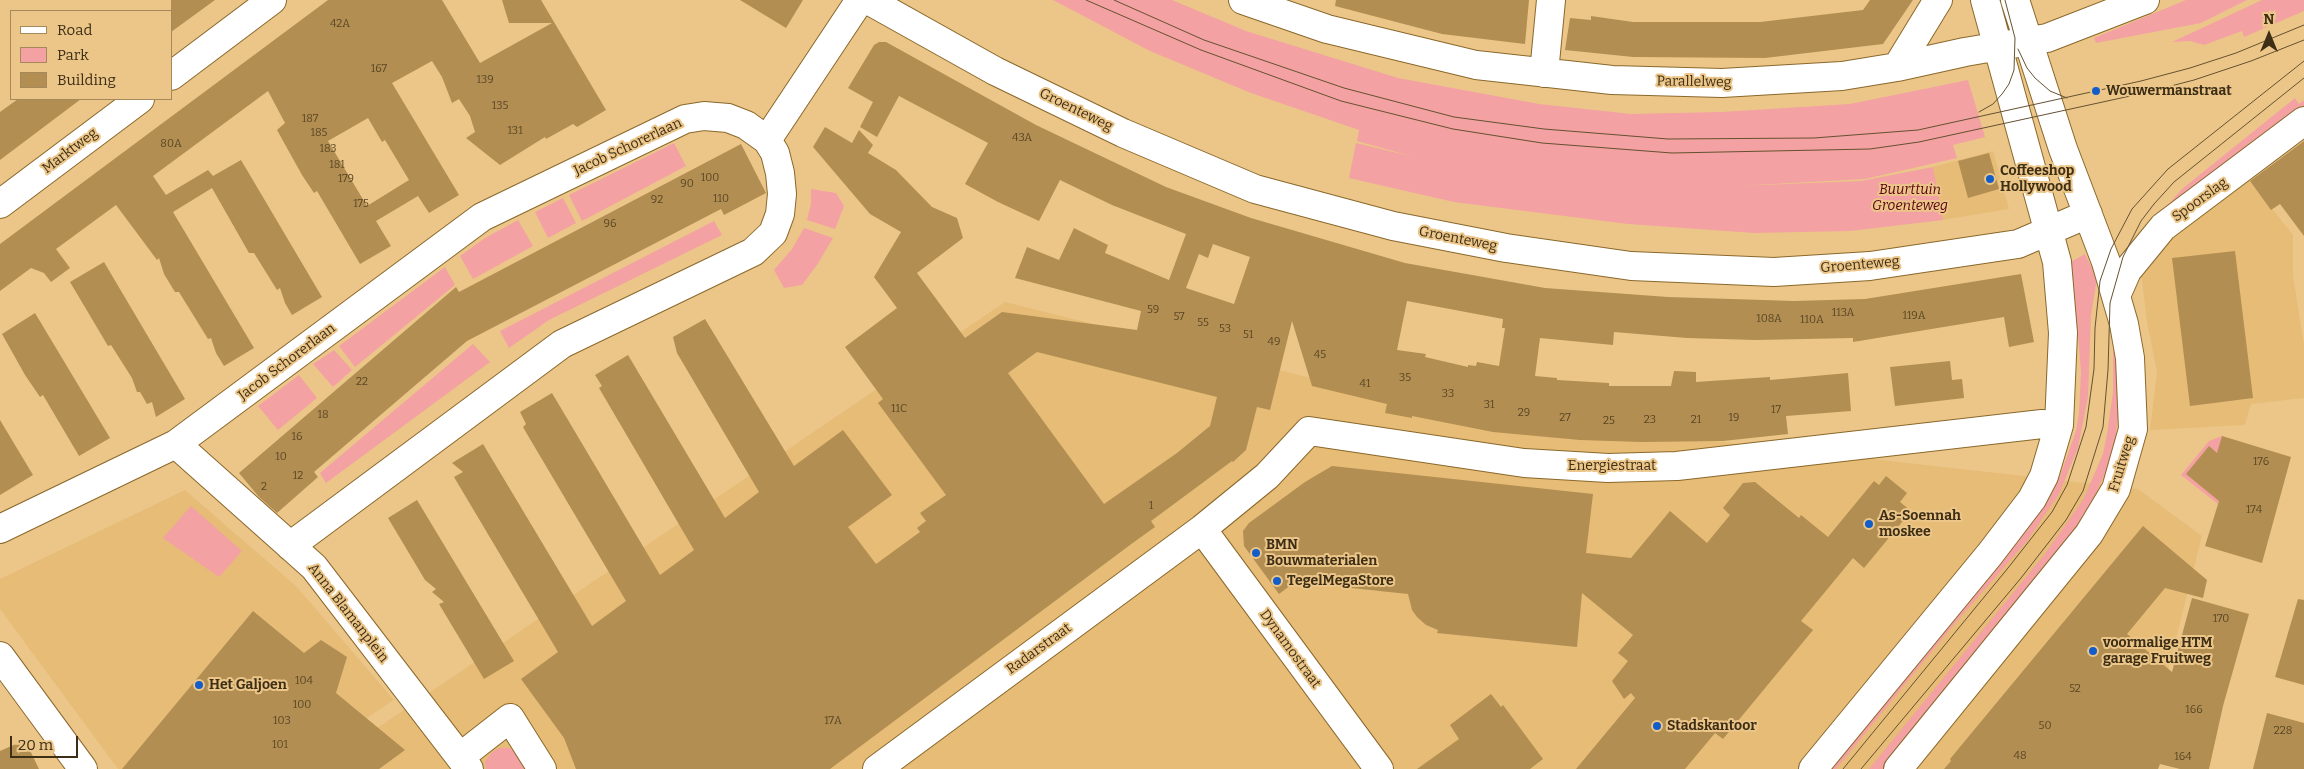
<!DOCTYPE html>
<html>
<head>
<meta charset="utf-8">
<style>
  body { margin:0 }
  #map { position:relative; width:2304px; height:769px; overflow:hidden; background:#ecc689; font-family:Bitter,serif }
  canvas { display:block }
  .legend { position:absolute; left:10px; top:10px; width:162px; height:90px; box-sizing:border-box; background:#ecc689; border:1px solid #a6895b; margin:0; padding:6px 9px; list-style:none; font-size:15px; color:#3d2e15 }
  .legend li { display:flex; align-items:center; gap:10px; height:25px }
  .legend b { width:25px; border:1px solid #a6895b }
  .north { position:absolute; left:2244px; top:10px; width:50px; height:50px; -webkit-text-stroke:4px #ecc689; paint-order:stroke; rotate:0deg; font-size:14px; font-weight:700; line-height:20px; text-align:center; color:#3d2e15 }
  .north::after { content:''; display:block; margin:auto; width:18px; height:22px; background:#3d2e15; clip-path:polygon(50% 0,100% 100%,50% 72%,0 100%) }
  .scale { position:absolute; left:10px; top:736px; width:68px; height:22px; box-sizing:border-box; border:2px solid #3d2e15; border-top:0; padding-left:6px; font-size:15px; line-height:18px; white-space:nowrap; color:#3d2e15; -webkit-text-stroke:4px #ecc689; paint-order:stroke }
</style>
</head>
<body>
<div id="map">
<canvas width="2304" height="769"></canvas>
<ul class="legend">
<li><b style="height:6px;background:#fff"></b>Road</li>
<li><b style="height:14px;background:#f3a1a2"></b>Park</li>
<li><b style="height:14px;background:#b28e52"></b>Building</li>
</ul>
<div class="north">N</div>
<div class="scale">20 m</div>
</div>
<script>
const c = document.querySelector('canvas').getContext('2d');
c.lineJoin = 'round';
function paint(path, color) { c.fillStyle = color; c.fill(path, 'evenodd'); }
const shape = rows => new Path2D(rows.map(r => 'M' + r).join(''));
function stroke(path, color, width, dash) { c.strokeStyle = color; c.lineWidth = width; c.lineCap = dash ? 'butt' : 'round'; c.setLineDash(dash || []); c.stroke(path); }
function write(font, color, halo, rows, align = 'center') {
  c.font = font + ' Bitter,serif'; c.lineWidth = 4; c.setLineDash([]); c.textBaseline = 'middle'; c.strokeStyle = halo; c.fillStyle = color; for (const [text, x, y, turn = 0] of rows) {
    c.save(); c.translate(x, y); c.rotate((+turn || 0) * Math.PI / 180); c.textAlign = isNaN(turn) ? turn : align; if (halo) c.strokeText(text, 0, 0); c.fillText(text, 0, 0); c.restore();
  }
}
paint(shape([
  [1993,151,2009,209,1943,220,1933,167],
  [2241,170,2293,235,2293,276,2304,344,2304,398,2251,404,2245,425,2150,430,2157,372,2147,322,2139,256],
  [1005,302,1440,410,2138,489,2202,536,2143,769,317,769],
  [185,490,297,587,394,700,290,769,118,769,0,609,0,579]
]), '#e6bc77');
paint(shape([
  [1053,0,1172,0,1246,31,1398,78,1539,104,1631,114,1721,112,1850,104,1968,80,1985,137,1953,145,1957,158,1865,179,1736,186,1861,181,1933,167,1943,220,1850,231,1754,233,1628,224,1454,202,1349,178,1356,143,1414,157,1357,141,1359,130,1251,93,1150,51],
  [2186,0,2247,0,2201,23,2096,43,2094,38],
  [2262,0,2304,0,2304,11,2244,37,2242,31,2204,45,2190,41,2172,42],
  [2295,98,2299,104,2304,100,2304,106,2152,223,2182,189],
  [674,143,686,166,582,221,569,195],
  [811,189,836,193,844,206,835,229,807,220,811,204],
  [563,198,576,223,548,238,535,212],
  [518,220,533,246,473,279,460,256,485,238],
  [714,221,722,235,549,320,509,348,500,331],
  [804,228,833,238,817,265,802,285,784,288,774,270,792,249],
  [2085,254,2097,278,2091,316,2088,397,2078,448,2059,494,2027,541,1952,627,1836,769,1825,769,2042,507,2060,476,2076,431,2079,413,2081,373,2078,334,2069,263],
  [445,267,455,285,355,367,339,346],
  [2113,331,2119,362,2119,410,2115,441,2106,472,2089,508,2073,532,1885,769,1869,769,2044,555,2083,500,2103,454,2107,434,2113,392],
  [473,344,490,362,326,483,320,473],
  [334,350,352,370,333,387,313,364],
  [299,375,317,398,278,430,258,406],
  [2222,436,2240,442,2228,468,2218,504,2181,475,2209,441],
  [191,506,242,551,219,577,163,538],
  [499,748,510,748,521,752,533,769,486,769,485,762,491,753]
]), '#f3a1a2');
paint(shape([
  [171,0,215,0,171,32],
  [328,0,442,0,480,63,552,23,509,23,502,0,541,0,606,110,577,127,573,124,546,139,545,137,500,165,466,138,475,132,470,116,459,99,452,103,442,77,432,61,392,83,459,195,429,213,418,196,376,221,391,246,360,264,317,191,314,193,302,175,277,130,285,123,268,91,153,176,166,195,208,170,213,176,241,160,322,297,292,315,285,303,280,288,277,290,254,253,249,253,212,188,173,212,254,348,224,366,216,353,211,338,208,339,179,292,175,292,164,274,159,258,157,260,116,205,56,249,70,268,51,282,44,273,31,268,0,291,0,244],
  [368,118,382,142,385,140,409,180,367,206,328,141],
  [740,0,803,0,786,28],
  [1336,0,1529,0,1525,44,1442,34,1335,6],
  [1870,0,1913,0,1883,44,1765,58,1633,57,1565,50,1570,18,1591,20,1591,16,1633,22,1760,22,1863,10],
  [879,42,886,42,1036,125,1166,187,1251,218,1405,263,1545,288,1668,297,1794,301,1865,299,2021,274,2034,342,2009,347,2004,317,1853,342,1853,338,1756,340,1687,338,1614,332,1613,345,1540,338,1535,376,1557,378,1557,380,1609,383,1609,386,1671,386,1674,371,1696,372,1696,382,1770,377,1770,380,1848,373,1851,411,1786,416,1788,434,1723,441,1642,442,1580,440,1493,432,1412,416,1412,418,1385,413,1387,404,1312,386,1292,321,1270,410,1257,407,1246,450,1233,462,1232,461,1151,521,1155,527,1134,542,830,769,576,769,564,738,521,679,558,652,454,477,463,472,452,463,483,444,592,626,626,601,527,434,523,427,526,424,520,412,552,393,660,575,694,550,599,388,602,386,595,375,628,355,725,518,759,492,677,353,673,337,705,319,794,466,843,430,892,495,848,527,876,564,920,532,917,528,926,521,920,513,946,495,878,403,883,399,845,347,897,308,874,277,901,232,870,214,813,147,825,127,852,143,859,130,873,145,868,153,896,170,932,207,957,218,963,238,917,273,965,338,1002,312,1137,330,1141,311,1015,278,1027,247,1059,260,1074,228,1108,245,1105,253,1169,280,1186,234,1112,205,1060,180,1039,221,998,202,965,184,988,143,899,96,877,137,860,127,873,102,848,88,874,45],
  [1213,244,1250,257,1234,304,1186,288,1199,254,1208,258],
  [1407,301,1503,319,1502,328,1505,328,1499,366,1477,362,1476,366,1468,365,1468,367,1425,357,1426,354,1397,350],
  [1037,352,1217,397,1210,426,1177,453,1104,504,1008,373],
  [18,99,81,99,0,160,0,112],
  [2304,141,2304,236,2280,204,2271,210,2250,181],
  [741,144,766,193,724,215,721,209,467,341,314,472,318,477,277,513,259,497,239,473,456,287,459,292],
  [1989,153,1999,189,1968,198,1958,161],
  [2235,251,2253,398,2190,406,2172,258],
  [104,262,185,399,156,417,152,402,147,404,140,392,137,392,132,378,111,345,108,346,70,282],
  [35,313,110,438,79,456,43,395,40,397,25,375,2,334],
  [1950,361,1952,380,1962,379,1964,398,1895,406,1890,367],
  [0,420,33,475,0,495],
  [2222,436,2291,457,2262,563,2205,546,2219,501,2186,474,2209,446,2217,453],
  [1332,466,1593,494,1586,553,1631,558,1670,511,1707,543,1730,515,1723,508,1743,483,1755,482,1799,518,1801,515,1828,537,1874,481,1879,485,1886,476,1907,493,1900,502,1911,511,1864,568,1853,558,1801,621,1813,630,1723,739,1715,733,1685,769,1576,769,1635,698,1631,693,1624,699,1612,681,1628,661,1618,653,1633,635,1582,593,1577,647,1437,633,1438,630,1426,625,1417,617,1412,610,1408,594,1295,582,1279,594,1244,546,1243,531,1249,523,1305,482],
  [417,500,514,661,484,679,439,604,444,602,432,592,436,589,425,580,388,518],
  [2143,526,2207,580,2203,598,2165,588,2127,634,2172,672,2192,598,2249,614,2223,706,2209,769,2180,769,2160,764,2158,769,1944,769,1951,761,1950,759],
  [2298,599,2304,600,2304,685,2275,677],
  [253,611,304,653,321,640,347,657,336,693,405,750,379,769,122,769],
  [1491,694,1501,707,1503,705,1543,759,1530,769,1417,769,1459,739,1450,725],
  [2267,713,2304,723,2304,769,2253,769],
  [25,740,39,769,0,769,0,751]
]), '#b28e52');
const minor = shape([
  [868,0,995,71,1123,133,1255,189,1393,226,1506,248,1631,266,1774,272,1870,266,2018,244,2088,214],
  [1243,0,1327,29,1476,65,1612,80,1722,83,1842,76,1897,67,1965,52,2047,38,2145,0],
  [1897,67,1938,0],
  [1544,73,1551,0],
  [171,76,272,0],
  [767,140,860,0],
  [0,204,140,99],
  [2116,296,2127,271,2163,227,2304,121],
  [176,444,314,567,469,769],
  [0,529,176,444,482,217,685,119,704,116,728,118,746,125,767,140,775,153,780,173,782,194,780,214,773,233,753,252,562,344,290,546],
  [1202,529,1379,769],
  [0,656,83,769],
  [460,757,510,718,542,769],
  [877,769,1202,529,1267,476,1309,431,1524,463,1608,468,1677,466,2042,424,2059,425],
  [1813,769,1990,554,2032,499,2044,476,2059,425,2063,333,2057,262,1985,0],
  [1898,769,2089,534,2116,489,2133,429,2130,358,2124,324,2106,262,2063,149,2015,0]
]);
stroke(minor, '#8a682b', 30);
stroke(minor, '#fff', 28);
stroke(shape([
  [1086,0,1201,50,1341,101,1453,129,1542,143,1672,153,1870,149,1919,142,2144,93,2194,80,2251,61,2304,40],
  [1114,0,1204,40,1344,88,1454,117,1544,129,1668,139,1814,138,1918,130,2141,81,2190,68,2236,53,2304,25],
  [2018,49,2027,68,2035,78,2050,91,2067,98],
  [1979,112,1993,104,2002,94,2009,84,2014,70,2015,38,2005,0],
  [1843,769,2008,568,2052,512,2067,485,2086,427,2094,369,2095,328,2100,281,2111,249,2132,209,2168,169,2304,61],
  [1861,769,2021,578,2066,520,2083,491,2103,427,2108,370,2110,303,2123,257,2141,221,2154,204,2174,182,2304,78]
]), '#655130', 1);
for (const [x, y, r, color] of [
  [2096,91,5,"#135dc8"],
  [1990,179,5,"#135dc8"],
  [1869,524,5,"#135dc8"],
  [1256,553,5,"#135dc8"],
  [1277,581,5,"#135dc8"],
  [2093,651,5,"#135dc8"],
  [199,685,5,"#135dc8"],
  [1657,726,5,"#135dc8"]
]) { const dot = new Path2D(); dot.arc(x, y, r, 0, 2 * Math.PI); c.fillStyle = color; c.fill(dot); stroke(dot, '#ecc689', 2); }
write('11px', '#5a4624', null, [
  ["42A",340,24],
  ["167",379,69],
  ["139",485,80],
  ["135",500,106],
  ["187",310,119],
  ["131",515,131],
  ["185",319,133],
  ["43A",1022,138],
  ["80A",171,144],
  ["183",328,149],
  ["181",337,165],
  ["100",710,178],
  ["179",346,179],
  ["90",687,184],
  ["110",721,199],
  ["92",657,200],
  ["175",361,204],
  ["96",610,224],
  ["59",1153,310],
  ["113A",1843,313],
  ["119A",1914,316],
  ["57",1179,317],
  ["108A",1769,319],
  ["110A",1812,320],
  ["55",1203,323],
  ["53",1225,329],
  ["51",1248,335],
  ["49",1274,342],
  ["45",1320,355],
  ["35",1405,378],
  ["22",362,382],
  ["41",1365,384],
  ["33",1448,394],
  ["31",1489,405],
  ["11C",899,409],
  ["17",1776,410],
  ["29",1524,413],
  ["18",323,415],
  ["27",1565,418],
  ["19",1734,418],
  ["23",1650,420],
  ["21",1696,420],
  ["25",1609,421],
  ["16",297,437],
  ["10",281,457],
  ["176",2261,462],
  ["12",298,476],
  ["2",264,487],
  ["1",1151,506],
  ["174",2254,510],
  ["170",2221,619],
  ["104",304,681],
  ["52",2075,689],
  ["100",302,705],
  ["166",2194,710],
  ["103",282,721],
  ["17A",833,721],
  ["50",2045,726],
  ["228",2283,731],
  ["101",280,745],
  ["48",2020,756],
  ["164",2183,757]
]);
write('14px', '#3d2e15', '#ecc689', [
  ["Parallelweg",1694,82,1],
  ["Groenteweg",1076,110,26],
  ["Jacob Schorerlaan",628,147,-25],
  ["Marktweg",70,151,-37],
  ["Spoorslag",2200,200,-36],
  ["Groenteweg",1458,239,11],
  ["Groenteweg",1860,265,-5],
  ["Jacob Schorerlaan",287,362,-37],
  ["Fruitweg",2122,464,-73],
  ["Energiestraat",1612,466],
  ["Anna Blamanplein",348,613,52],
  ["Radarstraat",1039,649,-36],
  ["Dynamostraat",1290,649,54]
]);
write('bold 14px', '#3d2e15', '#ecc689', [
  ["Wouwermanstraat",2106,91],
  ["Coffeeshop",2000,171],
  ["Hollywood",2000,187],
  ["As-Soennah",1879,516],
  ["moskee",1879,532],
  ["BMN",1266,545],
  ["Bouwmaterialen",1266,561],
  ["TegelMegaStore",1287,581],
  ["voormalige HTM",2103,643],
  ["garage Fruitweg",2103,659],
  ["Het Galjoen",209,685],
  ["Stadskantoor",1667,726]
], 'left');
write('italic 14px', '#590113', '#ecc689', [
  ["Buurttuin",1910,190],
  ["Groenteweg",1910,206]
]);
</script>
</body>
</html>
